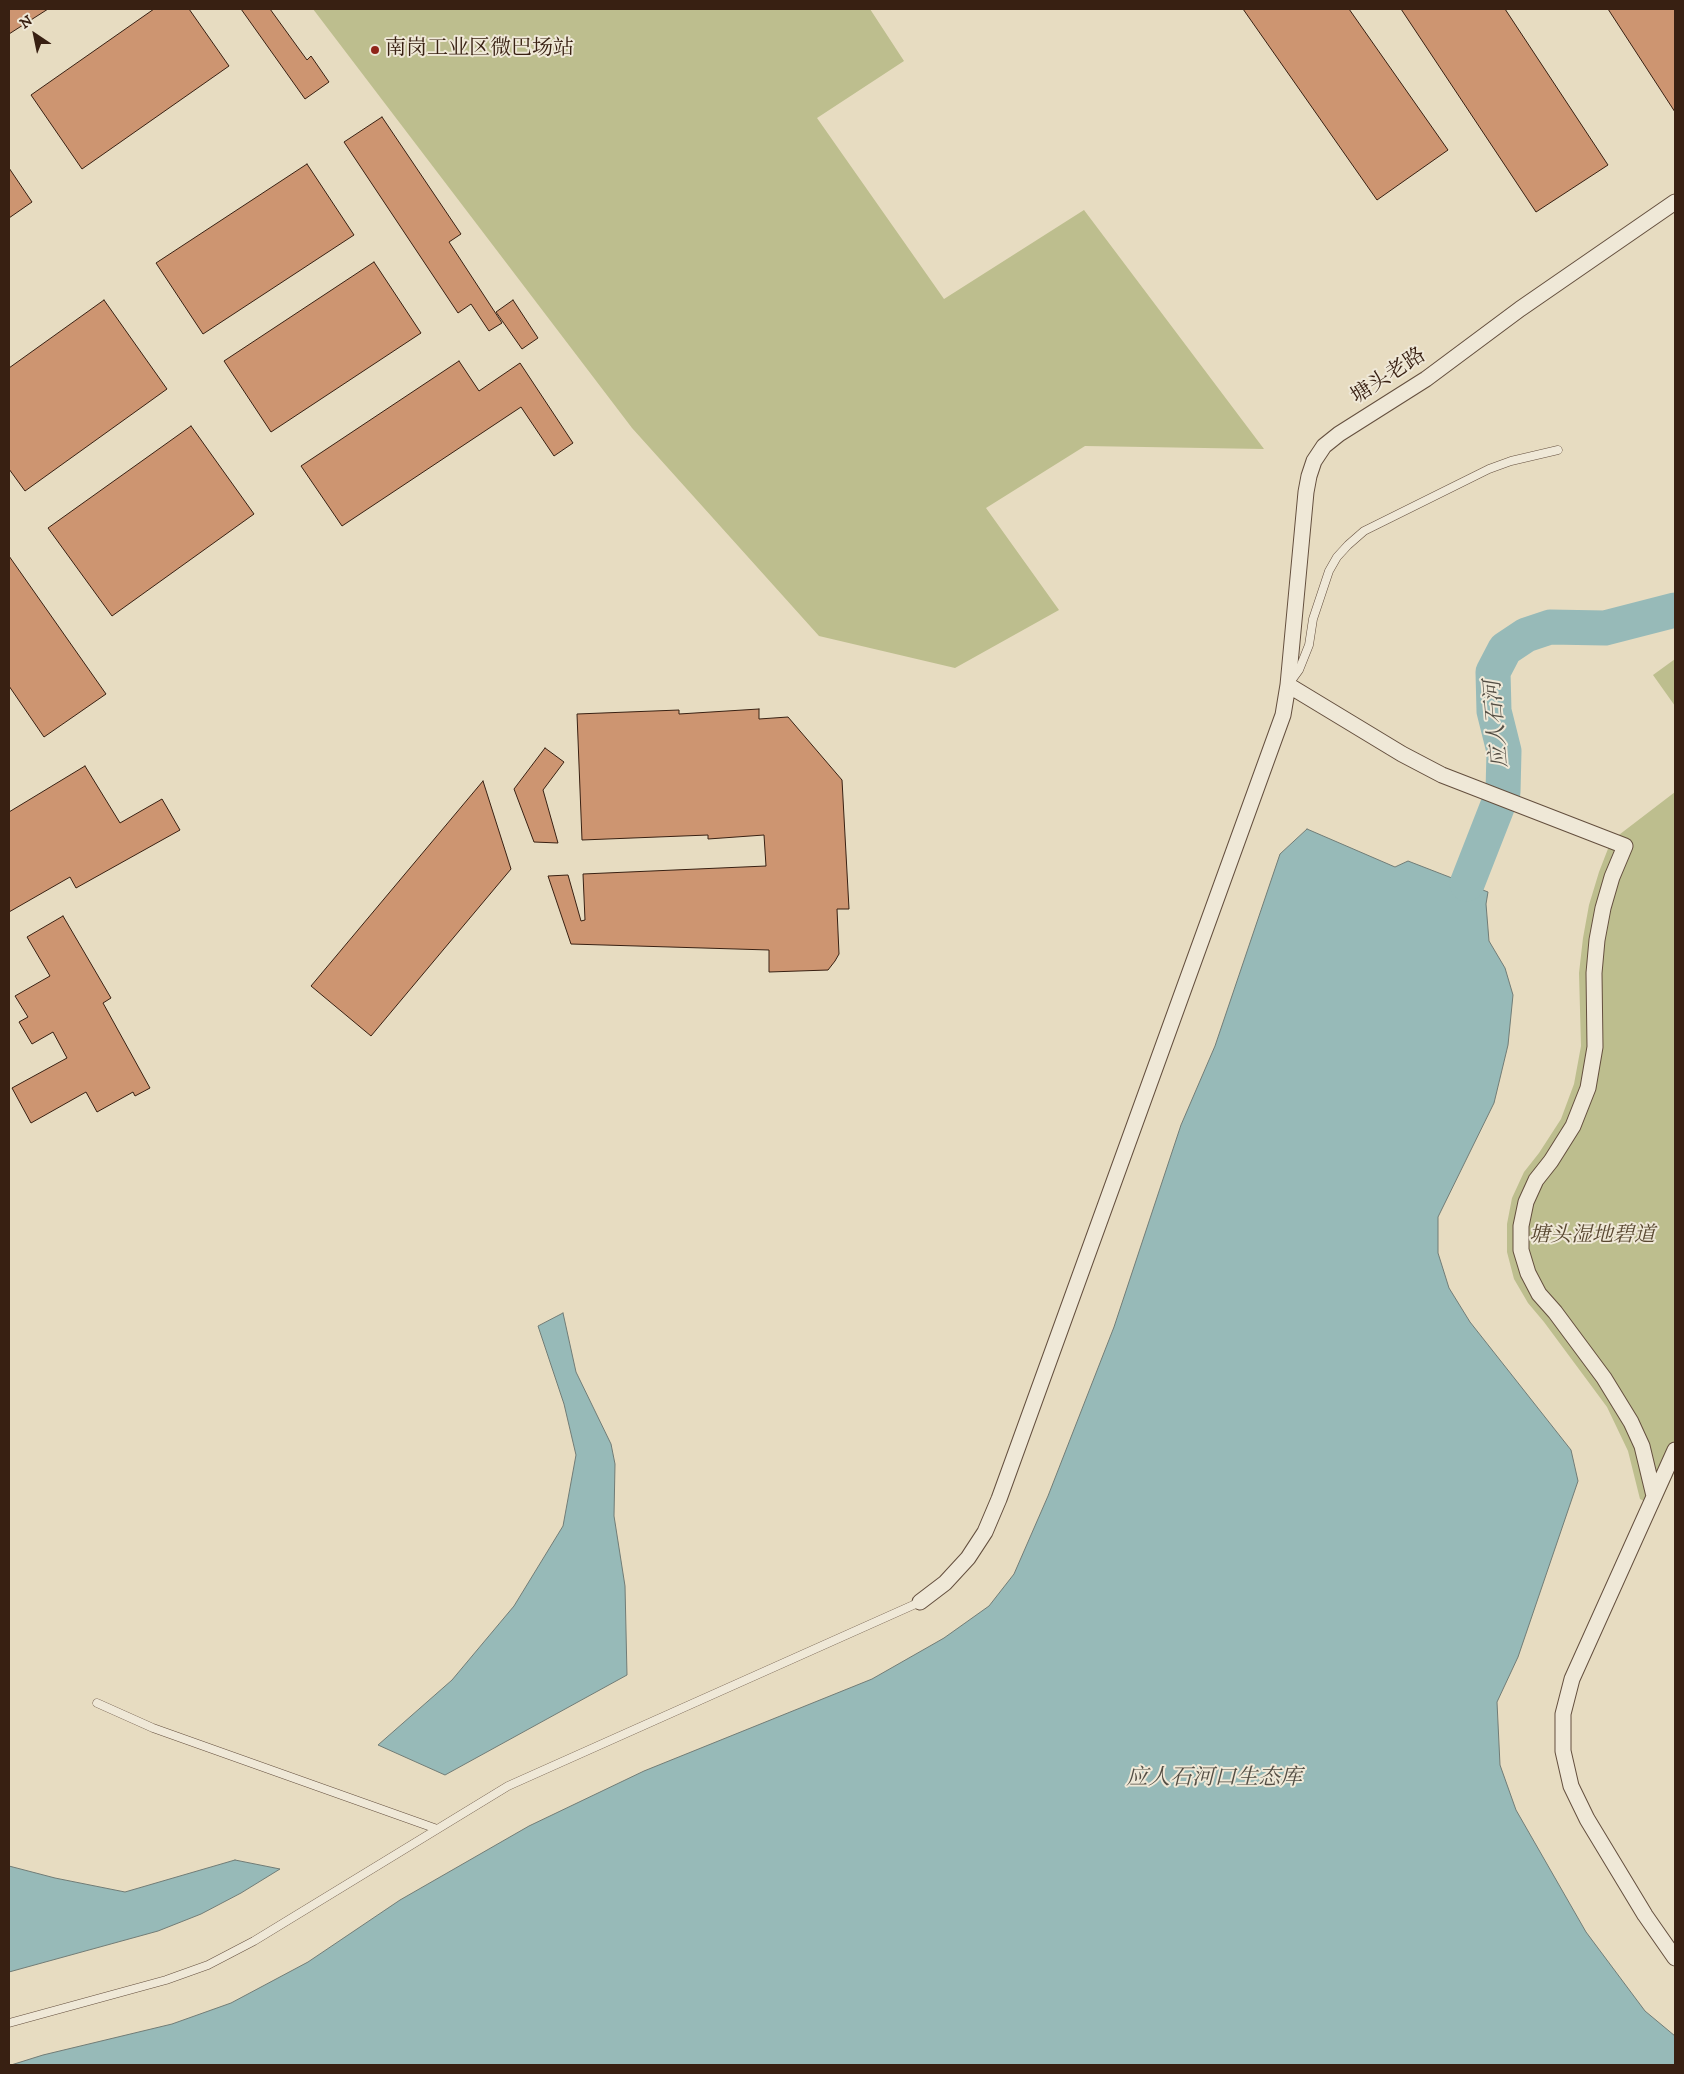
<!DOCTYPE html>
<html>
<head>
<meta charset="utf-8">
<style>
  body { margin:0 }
  #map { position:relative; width:1684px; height:2074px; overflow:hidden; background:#e7dcc1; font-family:"IM FELL DW Pica",serif }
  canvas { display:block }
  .frame { position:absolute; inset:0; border:10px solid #382012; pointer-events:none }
  .north { position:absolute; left:10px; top:10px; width:50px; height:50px; -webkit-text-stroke:4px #efe8d7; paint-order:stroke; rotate:326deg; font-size:14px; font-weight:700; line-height:20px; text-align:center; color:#382012 }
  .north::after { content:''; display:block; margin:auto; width:18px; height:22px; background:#382012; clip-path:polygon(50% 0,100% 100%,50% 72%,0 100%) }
</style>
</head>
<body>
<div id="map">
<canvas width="1684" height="2074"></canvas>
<div class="frame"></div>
<div class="north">N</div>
</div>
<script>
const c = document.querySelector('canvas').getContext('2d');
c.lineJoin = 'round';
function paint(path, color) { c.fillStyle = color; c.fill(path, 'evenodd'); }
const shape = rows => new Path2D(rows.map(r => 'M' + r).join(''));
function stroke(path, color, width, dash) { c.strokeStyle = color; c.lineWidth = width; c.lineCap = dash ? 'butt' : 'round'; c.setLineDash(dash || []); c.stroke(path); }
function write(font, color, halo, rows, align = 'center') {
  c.font = font + ' "IM FELL DW Pica","Noto Serif SC",serif'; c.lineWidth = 4; c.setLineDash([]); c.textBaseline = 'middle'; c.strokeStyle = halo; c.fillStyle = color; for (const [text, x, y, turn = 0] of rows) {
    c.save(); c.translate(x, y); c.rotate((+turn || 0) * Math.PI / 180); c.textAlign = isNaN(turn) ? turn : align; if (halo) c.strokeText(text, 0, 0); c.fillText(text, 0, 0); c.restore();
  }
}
paint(shape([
  [313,9,870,9,904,61,817,118,944,299,1084,210,1264,449,1085,446,986,508,1059,610,955,668,819,636,632,428],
  [1675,659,1675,706,1653,675],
  [1675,792,1675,1471,1658,1508,1640,1499,1628,1451,1607,1407,1544,1322,1528,1303,1514,1279,1507,1252,1507,1224,1512,1198,1524,1172,1539,1153,1561,1119,1574,1084,1581,1046,1579,973,1583,938,1589,905,1599,872,1611,841]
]), '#bdbe8e');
const water = shape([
  [1307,829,1395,867,1408,861,1488,892,1486,904,1489,941,1505,968,1513,995,1508,1045,1494,1103,1438,1217,1438,1253,1449,1288,1470,1322,1571,1450,1578,1481,1518,1657,1497,1702,1500,1765,1516,1810,1586,1932,1645,2011,1675,2036,1675,2065,11,2065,43,2055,172,2024,231,2003,308,1962,400,1900,529,1826,644,1771,872,1679,944,1638,989,1606,1014,1574,1048,1496,1114,1327,1181,1125,1215,1046,1280,854,1307,829],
  [563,1313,576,1372,611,1444,615,1464,614,1516,625,1586,627,1675,445,1775,378,1745,452,1680,514,1606,563,1526,576,1455,564,1404,538,1326,563,1313],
  [235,1860,280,1869,241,1893,201,1914,158,1931,9,1972,9,1866,55,1878,125,1892,235,1860]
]);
paint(water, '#97bab8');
stroke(water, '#717c76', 1);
stroke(shape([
  [1467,884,1503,792,1504,751,1494,711,1493,672,1505,649,1526,635,1550,627,1605,628,1675,610]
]), '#97bab8', 35);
const building = shape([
  [9,9,48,9,9,34,9,9],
  [154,9,189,9,229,66,82,169,31,95,154,9],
  [241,9,270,9,307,60,311,56,329,82,305,99,241,9],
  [1243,9,1349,9,1448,150,1377,200,1243,9],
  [1401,9,1505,9,1608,165,1536,212,1401,9],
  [1608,9,1675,9,1675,112,1608,9],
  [382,117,461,234,449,242,502,323,489,331,471,304,458,313,344,142,382,117],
  [307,164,354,235,203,334,156,263,307,164],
  [9,168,32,202,9,218,9,168],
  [374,262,421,333,271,432,224,361,374,262],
  [104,300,167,389,25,491,9,469,9,368,104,300],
  [513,300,538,338,522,349,496,312,513,300],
  [459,361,479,391,520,363,573,443,554,456,521,407,342,526,301,466,459,361],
  [191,426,254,514,112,616,48,528,191,426],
  [9,556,106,694,44,737,9,686,9,556],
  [759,709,759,719,788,717,842,780,849,909,837,909,839,954,835,961,828,970,769,972,769,950,571,944,548,876,568,875,581,921,585,920,583,874,766,866,764,835,708,839,708,835,582,840,577,714,679,710,679,714,759,709],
  [545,748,564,762,543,790,558,843,534,842,514,789,545,748],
  [85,766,120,823,162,799,180,830,76,888,70,877,9,912,9,812,85,766],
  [483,781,511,869,371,1036,311,986,483,781],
  [63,916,111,998,103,1003,150,1088,135,1096,133,1092,97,1112,86,1092,31,1123,12,1088,67,1058,53,1032,32,1044,19,1022,28,1017,15,996,50,976,27,937,63,916]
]);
paint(building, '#cd9571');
stroke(building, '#382012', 1);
const service = shape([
  [1291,681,1299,670,1309,645,1313,619,1329,571,1337,557,1348,545,1364,531,1489,469,1511,461,1558,450],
  [97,1703,153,1728,437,1829],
  [9,2023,166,1980,208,1965,254,1941,508,1786,920,1602]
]);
const minor = shape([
  [1288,685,1402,754,1442,775,1625,846,1612,877,1603,908,1597,940,1594,973,1595,1047,1588,1088,1573,1126,1551,1161,1536,1180,1526,1202,1521,1226,1521,1250,1528,1273,1539,1294,1555,1312,1604,1378,1631,1422,1642,1446,1654,1496],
  [1675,1450,1572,1679,1563,1714,1563,1751,1571,1786,1587,1819,1645,1915,1675,1958],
  [920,1602,945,1583,968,1558,985,1532,999,1499,1283,715,1288,685,1306,492,1309,476,1314,461,1324,446,1339,434,1426,379,1520,309,1675,202]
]);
stroke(service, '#644f3e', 9);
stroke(minor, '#644f3e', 17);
stroke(service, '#efe8d7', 8);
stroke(minor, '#efe8d7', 15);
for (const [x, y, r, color] of [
  [375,50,5,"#8f2418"]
]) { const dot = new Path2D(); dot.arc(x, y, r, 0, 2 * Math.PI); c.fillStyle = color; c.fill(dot); stroke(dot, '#efe8d7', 2); }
write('21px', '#382012', '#efe8d7', [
  ["南岗工业区微巴场站",385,50]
], 'left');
write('21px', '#382012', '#efe8d7', [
  ["塘头老路",1389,377,-33]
]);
write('italic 21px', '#594831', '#efe8d7', [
  ["塘头湿地碧道",1592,1237]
]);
write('italic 22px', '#544e44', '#efe8d7', [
  ["应人石河",1498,724,-95],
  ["应人石河口生态库",1214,1779]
]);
</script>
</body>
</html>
